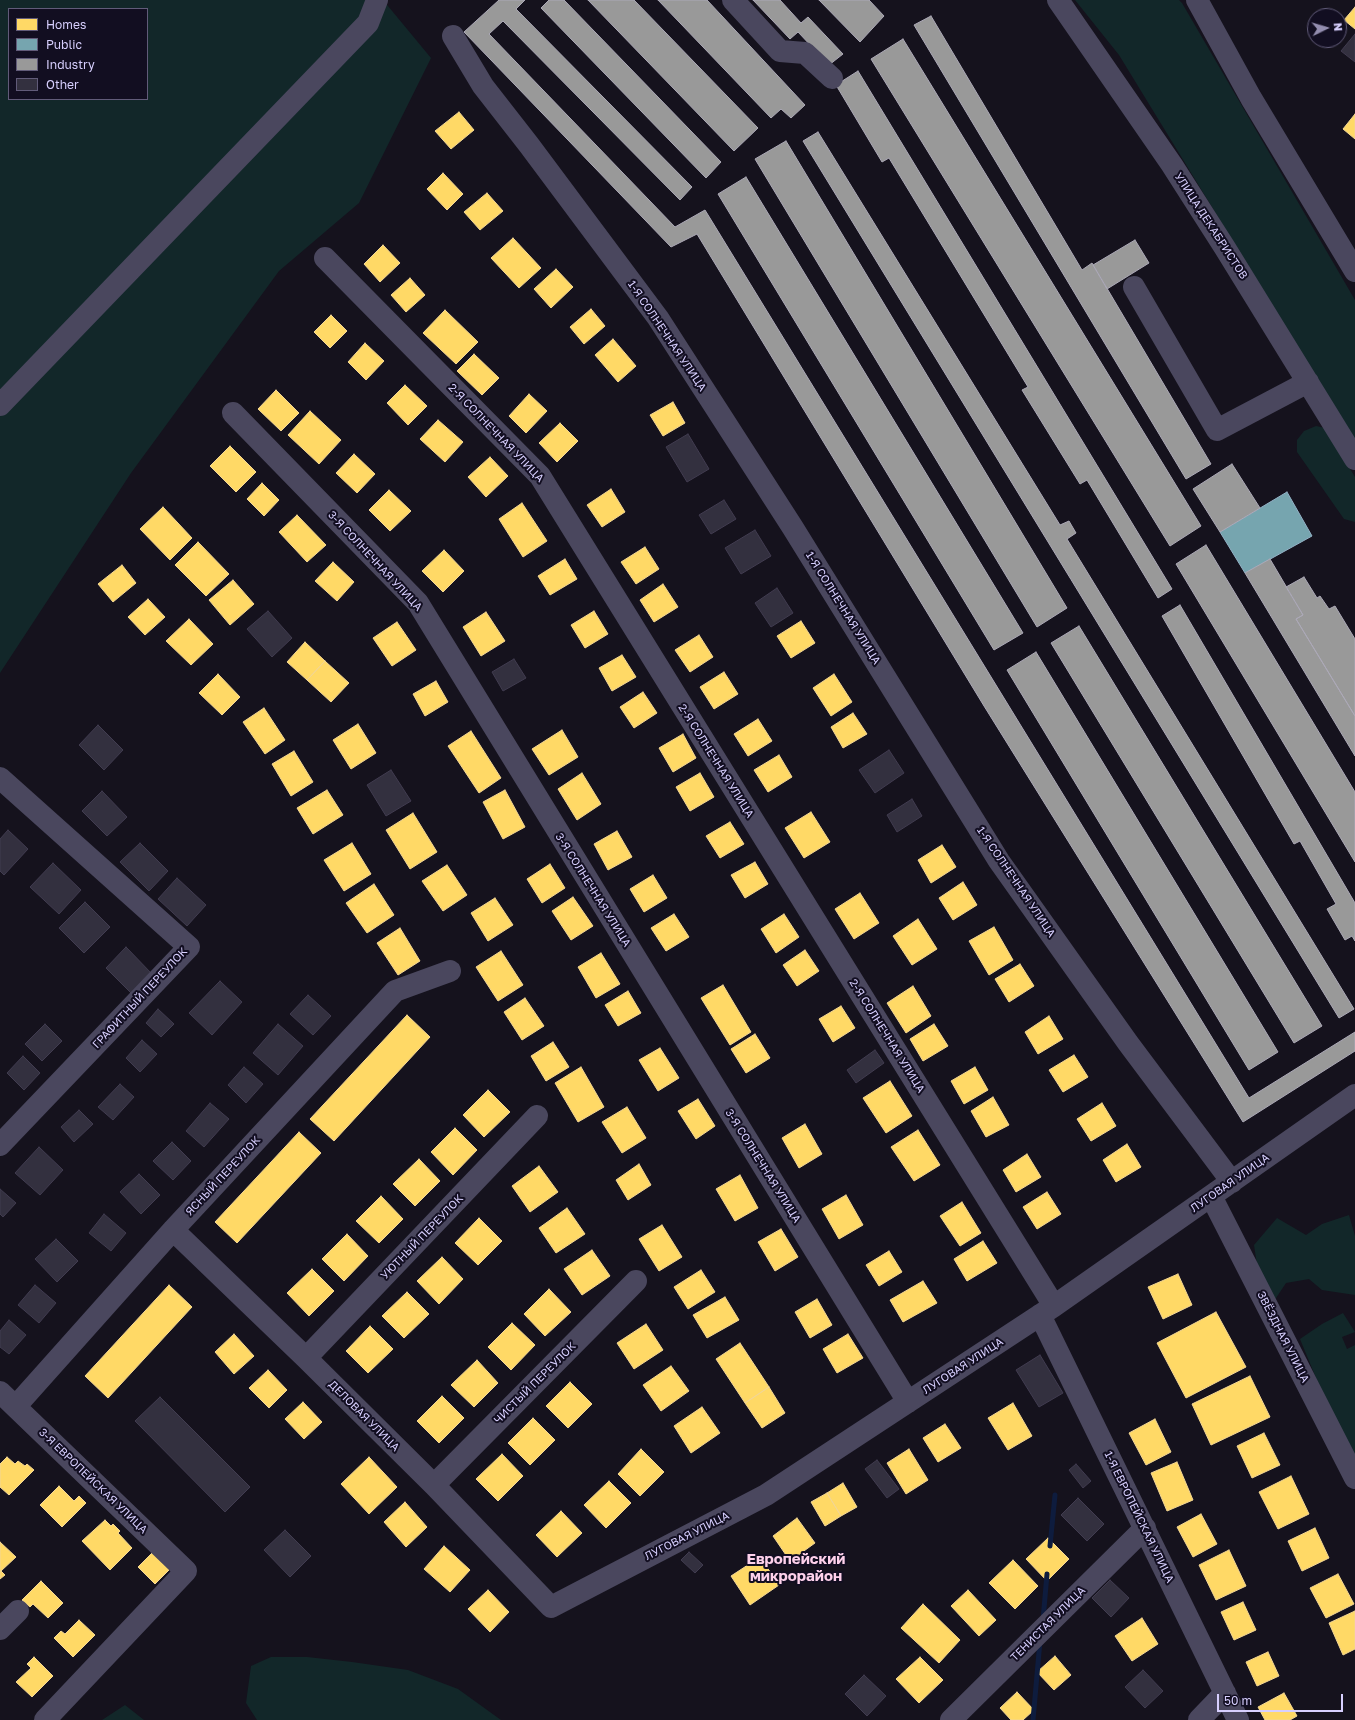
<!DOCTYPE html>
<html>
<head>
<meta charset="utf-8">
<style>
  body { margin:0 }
  #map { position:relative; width:1355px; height:1720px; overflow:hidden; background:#15121d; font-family:"Golos Text",sans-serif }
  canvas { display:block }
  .legend { position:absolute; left:8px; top:8px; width:140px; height:92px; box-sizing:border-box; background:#120e21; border:1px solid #615b79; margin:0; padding:5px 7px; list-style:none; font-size:12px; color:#d7cffe }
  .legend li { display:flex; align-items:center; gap:8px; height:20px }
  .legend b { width:20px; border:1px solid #615b79 }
  .north { position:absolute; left:1307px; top:8px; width:40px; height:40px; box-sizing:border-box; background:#120e21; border:1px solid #615b79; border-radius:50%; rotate:85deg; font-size:11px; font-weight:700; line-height:16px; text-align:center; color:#d7cffe }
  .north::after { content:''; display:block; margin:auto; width:14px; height:18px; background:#938daf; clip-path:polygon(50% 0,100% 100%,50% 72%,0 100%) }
  .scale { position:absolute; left:1217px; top:1694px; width:126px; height:18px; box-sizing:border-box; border:2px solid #d7cffe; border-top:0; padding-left:5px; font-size:12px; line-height:14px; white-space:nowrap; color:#d7cffe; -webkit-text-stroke:3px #120e21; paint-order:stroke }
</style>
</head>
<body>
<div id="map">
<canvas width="1355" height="1720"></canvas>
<ul class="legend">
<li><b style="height:11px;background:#ffd966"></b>Homes</li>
<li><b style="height:11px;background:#76a5af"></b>Public</li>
<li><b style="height:11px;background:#999"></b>Industry</li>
<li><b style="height:11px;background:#33303f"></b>Other</li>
</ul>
<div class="north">N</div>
<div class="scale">50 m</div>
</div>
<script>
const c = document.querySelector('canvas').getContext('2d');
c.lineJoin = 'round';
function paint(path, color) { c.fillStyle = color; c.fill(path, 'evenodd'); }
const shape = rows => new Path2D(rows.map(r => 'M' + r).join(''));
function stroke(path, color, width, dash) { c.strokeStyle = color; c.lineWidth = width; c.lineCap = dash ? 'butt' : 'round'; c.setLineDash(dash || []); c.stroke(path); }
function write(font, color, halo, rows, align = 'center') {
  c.font = font + ' "Golos Text",sans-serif'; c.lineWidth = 4; c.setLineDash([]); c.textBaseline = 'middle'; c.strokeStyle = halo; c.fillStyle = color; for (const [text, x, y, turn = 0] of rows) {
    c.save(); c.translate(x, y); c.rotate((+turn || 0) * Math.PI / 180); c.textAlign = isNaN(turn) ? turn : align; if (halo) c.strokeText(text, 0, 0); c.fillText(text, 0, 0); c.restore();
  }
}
paint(shape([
  [0,0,383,0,431,58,359,203,279,271,131,473,0,673],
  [9,9,147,9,147,99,9,99],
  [1075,0,1179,0,1182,3,1355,300,1355,441,1119,55],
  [1316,426,1325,428,1355,477,1355,522,1344,519,1297,452,1297,440,1304,431],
  [1349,1215,1355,1236,1355,1295,1322,1290,1309,1279,1286,1283,1274,1301,1259,1278,1254,1245,1277,1218,1306,1235,1322,1224],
  [1343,1313,1355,1332,1342,1337,1347,1349,1355,1345,1355,1473,1300,1339,1322,1324],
  [271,1657,307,1657,352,1662,408,1670,458,1689,501,1720,257,1720,246,1703,251,1666],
  [125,1705,144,1720,102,1720]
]), '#122729');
const homes = shape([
  [1355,7,1355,29,1344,20,1355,7],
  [459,112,474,130,451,149,435,131,459,112],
  [1355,114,1355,139,1343,129,1355,114],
  [443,173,463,194,447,210,427,189,443,173],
  [487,193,503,211,480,230,464,212,487,193],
  [513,238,541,268,519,288,491,258,513,238],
  [383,245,400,263,380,282,364,264,383,245],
  [556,269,573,287,551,308,534,289,556,269],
  [410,278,425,295,406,312,391,295,410,278],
  [591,309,605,326,584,344,570,327,591,309],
  [445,310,478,342,456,364,423,333,445,310],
  [331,315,347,331,330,348,314,332,331,315],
  [613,339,636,366,618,382,595,355,613,339],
  [365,343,384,361,366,380,348,362,365,343],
  [474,354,499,378,482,395,457,371,474,354],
  [405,385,427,406,408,425,387,403,405,385],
  [276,390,299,413,281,431,258,409,276,390],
  [529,394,547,411,526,433,509,416,529,394],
  [673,402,685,423,663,436,650,415,673,402],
  [310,411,341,440,319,464,288,435,310,411],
  [438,420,463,442,445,462,420,439,438,420],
  [560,423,578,441,557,462,539,443,560,423],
  [230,446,256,472,236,492,210,466,230,446],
  [354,454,375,474,357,493,336,473,354,454],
  [490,457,508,476,486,497,468,477,490,457],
  [262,483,279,500,264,516,247,499,262,483],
  [611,489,625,512,602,527,587,505,611,489],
  [389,490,411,511,390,531,369,510,389,490],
  [522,503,547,541,523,557,499,519,522,503],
  [163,507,192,538,170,560,140,529,163,507],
  [297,515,326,545,307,562,279,532,297,515],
  [198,542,229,574,206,596,175,565,198,542],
  [645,547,659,569,636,584,621,562,645,547],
  [444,550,464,571,443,592,422,571,444,550],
  [565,559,577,579,550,595,538,576,565,559],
  [333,562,354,582,337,601,315,581,333,562],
  [122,565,136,583,113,602,98,584,122,565],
  [233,580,254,604,230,625,209,600,233,580],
  [663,584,678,607,654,622,640,600,663,584],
  [148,599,165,617,145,635,128,617,148,599],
  [594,611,608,634,585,648,571,625,594,611],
  [486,612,505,641,481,656,463,627,486,612],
  [189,619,213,644,191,665,166,641,189,619],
  [801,621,815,643,791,658,777,636,801,621],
  [397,622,416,650,392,666,373,638,397,622],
  [699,635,713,657,690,672,675,650,699,635],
  [305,642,325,661,307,680,287,662,305,642],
  [622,655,636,677,612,691,599,668,622,655],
  [325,661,349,683,331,702,307,680,325,661],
  [724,672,738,694,714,709,700,687,724,672],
  [218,674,240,697,222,715,199,693,218,674],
  [834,674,852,702,831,716,813,688,834,674],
  [436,681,448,702,425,716,413,694,436,681],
  [643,692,657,713,634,728,620,707,643,692],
  [264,708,285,740,265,754,243,722,264,708],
  [853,713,867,734,843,748,831,727,853,713],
  [758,719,772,741,748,756,734,734,758,719],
  [358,724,376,753,351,769,333,740,358,724],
  [562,730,578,757,549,775,532,749,562,730],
  [471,731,501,778,479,793,448,746,471,731],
  [683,734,696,758,673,772,659,748,683,734],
  [294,751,313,782,291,796,272,764,294,751],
  [779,755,792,777,768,792,754,770,779,755],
  [582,773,601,804,577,820,558,789,582,773],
  [700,773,714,797,690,811,676,787,700,773],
  [327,790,343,815,313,834,297,808,327,790],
  [505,790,525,827,503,839,483,802,505,790],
  [811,812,830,842,804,858,785,828,811,812],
  [413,813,437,852,410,869,386,830,413,813],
  [730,822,744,844,720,858,706,836,730,822],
  [617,831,632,857,608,870,594,844,617,831],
  [352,843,371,874,344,891,324,860,352,843],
  [942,845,956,867,931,883,918,860,942,845],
  [755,862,768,884,745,898,731,875,755,862],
  [550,864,565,888,542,903,527,879,550,864],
  [447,865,467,895,443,911,422,881,447,865],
  [653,875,667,898,644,912,630,889,653,875],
  [963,882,977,905,953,920,939,898,963,882],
  [374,884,394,915,367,933,346,903,374,884],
  [860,893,879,923,854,939,835,909,860,893],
  [573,897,593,926,571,940,552,911,573,897],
  [495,898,513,925,488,941,471,913,495,898],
  [674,914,689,937,666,951,651,928,674,914],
  [784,914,799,937,776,953,761,929,784,914],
  [918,919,937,949,912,965,893,936,918,919],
  [994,927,1013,960,989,975,969,941,994,927],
  [400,928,420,961,398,975,377,943,400,928],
  [805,950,819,971,797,986,783,965,805,950],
  [501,951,523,985,498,1001,476,967,501,951],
  [601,953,620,984,596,998,578,967,601,953],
  [1020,964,1034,986,1009,1002,995,979,1020,964],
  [723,985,751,1032,730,1045,701,998,723,985],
  [913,986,931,1016,906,1033,887,1003,913,986],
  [628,991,641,1013,618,1026,605,1005,628,991],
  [525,998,544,1026,522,1040,504,1012,525,998],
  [841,1006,855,1028,833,1042,819,1019,841,1006],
  [407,1015,430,1037,334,1141,310,1119,407,1015],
  [1049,1016,1063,1039,1038,1054,1025,1032,1049,1016],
  [934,1024,948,1046,923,1061,910,1039,934,1024],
  [755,1034,770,1058,746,1073,731,1049,755,1034],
  [553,1042,569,1067,546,1081,531,1056,553,1042],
  [660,1048,679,1078,658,1091,639,1060,660,1048],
  [1074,1055,1088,1077,1063,1092,1049,1070,1074,1055],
  [581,1067,604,1107,578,1122,555,1083,581,1067],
  [975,1067,988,1090,964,1104,951,1081,975,1067],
  [890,1081,912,1116,886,1133,863,1098,890,1081],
  [488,1090,510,1112,484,1137,463,1115,488,1090],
  [993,1097,1009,1125,986,1137,971,1111,993,1097],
  [698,1099,715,1126,696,1139,678,1111,698,1099],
  [1102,1103,1116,1126,1091,1141,1077,1119,1102,1103],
  [627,1107,646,1138,622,1153,602,1122,627,1107],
  [805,1124,822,1154,799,1168,782,1138,805,1124],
  [455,1128,477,1150,453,1175,431,1152,455,1128],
  [918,1130,940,1165,914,1181,891,1147,918,1130],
  [299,1132,321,1153,237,1243,215,1222,299,1132],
  [1127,1144,1141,1167,1116,1182,1103,1160,1127,1144],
  [1027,1154,1041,1177,1016,1192,1003,1170,1027,1154],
  [419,1159,440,1181,415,1206,393,1184,419,1159],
  [639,1164,651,1185,628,1200,616,1180,639,1164],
  [539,1166,558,1192,530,1212,512,1186,539,1166],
  [740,1175,758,1208,735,1221,716,1189,740,1175],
  [1047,1192,1061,1214,1037,1229,1023,1207,1047,1192],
  [846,1195,863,1225,839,1239,822,1209,846,1195],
  [381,1196,403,1219,379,1243,356,1221,381,1196],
  [962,1202,981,1233,960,1246,940,1216,962,1202],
  [567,1208,585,1234,556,1253,539,1228,567,1208],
  [479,1218,502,1241,478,1265,455,1243,479,1218],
  [662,1225,682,1257,659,1271,639,1239,662,1225],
  [781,1229,798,1257,775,1271,758,1242,781,1229],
  [347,1234,368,1256,344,1281,322,1259,347,1234],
  [983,1241,997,1263,967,1281,954,1259,983,1241],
  [592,1250,610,1276,582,1295,564,1269,592,1250],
  [889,1251,902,1272,879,1286,866,1265,889,1251],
  [442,1257,463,1279,439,1304,417,1281,442,1257],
  [312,1269,334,1291,309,1316,287,1293,312,1269],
  [701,1270,715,1292,688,1309,674,1287,701,1270],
  [1178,1274,1192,1305,1163,1319,1148,1287,1178,1274],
  [923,1281,937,1303,903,1322,890,1300,923,1281],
  [169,1285,192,1307,108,1398,85,1376,169,1285],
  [549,1289,571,1312,545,1336,524,1314,549,1289],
  [407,1292,429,1314,404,1338,382,1316,407,1292],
  [725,1297,739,1320,707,1338,693,1315,725,1297],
  [817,1299,832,1325,810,1338,795,1312,817,1299],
  [1216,1312,1246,1367,1186,1398,1157,1343,1216,1312],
  [512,1323,535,1345,511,1370,488,1347,512,1323],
  [646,1324,663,1350,634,1369,617,1343,646,1324],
  [370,1326,393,1349,368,1373,346,1351,370,1326],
  [234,1334,254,1356,234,1374,215,1352,234,1334],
  [848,1334,863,1358,837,1373,823,1349,848,1334],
  [740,1343,769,1387,745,1403,716,1359,740,1343],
  [477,1360,498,1383,474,1407,451,1385,477,1360],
  [671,1366,689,1391,661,1411,643,1385,671,1366],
  [268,1370,287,1390,269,1408,249,1388,268,1370],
  [1250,1376,1270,1417,1211,1445,1192,1404,1250,1376],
  [570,1382,592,1404,568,1428,546,1406,570,1382],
  [769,1387,785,1413,762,1428,745,1403,769,1387],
  [442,1396,464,1418,439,1443,417,1421,442,1396],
  [303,1402,322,1422,304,1439,285,1419,303,1402],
  [1013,1403,1032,1436,1008,1450,988,1418,1013,1403],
  [702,1407,720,1433,691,1453,674,1426,702,1407],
  [533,1418,555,1440,530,1465,508,1443,533,1418],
  [1155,1419,1171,1452,1146,1465,1129,1433,1155,1419],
  [945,1424,961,1448,938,1462,923,1438,945,1424],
  [1264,1433,1280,1465,1252,1478,1237,1446,1264,1433],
  [641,1449,664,1472,640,1496,618,1474,641,1449],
  [909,1449,928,1480,906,1494,887,1463,909,1449],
  [502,1454,523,1476,498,1501,476,1479,502,1454],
  [7,1457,15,1464,18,1461,25,1466,27,1464,34,1470,9,1495,0,1487,0,1464,7,1457],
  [369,1457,397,1487,369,1514,341,1484,369,1457],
  [1177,1462,1193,1500,1167,1511,1151,1473,1177,1462],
  [1291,1476,1309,1514,1278,1529,1259,1492,1291,1476],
  [609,1481,631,1503,606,1528,584,1505,609,1481],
  [843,1483,857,1507,841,1516,827,1493,843,1483],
  [59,1486,74,1501,79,1496,86,1503,62,1527,40,1505,59,1486],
  [827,1493,841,1516,825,1526,811,1502,827,1493],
  [405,1502,427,1527,406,1547,384,1522,405,1502],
  [561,1511,582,1533,557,1557,536,1535,561,1511],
  [1201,1514,1217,1544,1193,1557,1177,1527,1201,1514],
  [797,1518,815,1543,790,1561,773,1536,797,1518],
  [105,1520,111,1526,113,1524,120,1531,118,1533,132,1548,110,1570,82,1541,105,1520],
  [1315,1528,1329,1558,1302,1571,1288,1541,1315,1528],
  [1048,1538,1069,1559,1047,1581,1026,1559,1048,1538],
  [0,1542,16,1557,1,1571,5,1575,0,1579,0,1542],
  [444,1546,470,1570,450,1592,424,1569,444,1546],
  [1229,1550,1246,1586,1216,1600,1199,1565,1229,1550],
  [154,1551,171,1568,155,1584,138,1567,154,1551],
  [760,1557,779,1585,750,1605,731,1576,760,1557],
  [1013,1560,1038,1586,1015,1609,989,1583,1013,1560],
  [1338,1574,1354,1604,1326,1618,1310,1588,1338,1574],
  [41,1581,63,1603,48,1618,33,1604,30,1607,22,1600,41,1581],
  [488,1590,509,1612,490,1632,468,1609,488,1590],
  [968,1590,996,1620,979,1636,951,1606,968,1590],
  [1243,1602,1256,1630,1234,1640,1221,1612,1243,1602],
  [923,1604,960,1640,939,1663,901,1628,923,1604],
  [1355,1611,1355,1649,1343,1655,1329,1623,1355,1611],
  [1142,1618,1158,1644,1132,1661,1115,1636,1142,1618],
  [79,1620,95,1635,73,1657,54,1638,61,1631,65,1634,79,1620],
  [1268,1652,1279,1676,1257,1686,1246,1662,1268,1652],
  [1055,1656,1071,1675,1054,1690,1037,1672,1055,1656],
  [34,1657,53,1676,32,1697,16,1682,31,1668,27,1664,34,1657],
  [920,1657,943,1680,919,1703,896,1679,920,1657],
  [1017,1692,1034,1710,1023,1720,1011,1720,1000,1708,1017,1692],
  [1284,1693,1297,1716,1290,1720,1265,1720,1258,1707,1284,1693]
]);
paint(homes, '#ffd966');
stroke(homes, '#f3d694', 1);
const public = shape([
  [1287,492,1312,536,1245,573,1220,532,1287,492]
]);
paint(public, '#76a5af');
stroke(public, '#93b2c7', 1);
const industry = shape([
  [499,0,525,0,516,9,692,187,680,200,503,21,489,34,675,227,705,210,1249,1098,1355,1032,1355,1051,1243,1122,984,706,697,234,671,247,464,32,499,0],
  [549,0,564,0,721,162,706,178,541,8,549,0],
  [588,0,634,0,758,128,734,151,588,0],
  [658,0,707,0,805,105,791,118,781,109,771,118,658,0],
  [753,0,780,0,801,23,808,17,843,54,829,65,798,32,790,39,753,0],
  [819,0,869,0,884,16,860,42,819,0],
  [931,16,1082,270,1092,263,1211,464,1186,479,914,25,931,16],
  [903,39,1201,526,1170,546,871,59,903,39],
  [858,71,1172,589,1158,598,1087,480,1080,484,1022,390,1028,387,889,158,882,162,836,85,858,71],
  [818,132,1060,525,1069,521,1076,533,1067,539,1354,1009,1339,1018,803,141,818,132],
  [786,141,1067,608,1037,627,755,159,786,141],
  [746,177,1023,633,994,650,718,194,746,177],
  [1135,240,1149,263,1107,289,1093,265,1135,240],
  [1232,464,1260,508,1220,532,1193,489,1232,464],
  [1206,545,1355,792,1355,862,1176,564,1206,545],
  [1270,559,1303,615,1296,619,1355,716,1355,756,1245,573,1270,559],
  [1304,577,1317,598,1320,596,1329,609,1335,606,1355,639,1355,716,1296,619,1303,615,1286,587,1304,577],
  [1180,605,1355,903,1355,941,1352,936,1345,940,1327,909,1336,904,1300,841,1294,844,1162,616,1180,605],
  [1079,626,1322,1026,1294,1043,1051,643,1079,626],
  [1036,652,1278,1052,1249,1070,1007,670,1036,652]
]);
paint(industry, '#999');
stroke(industry, '#aca9b7', 1);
stroke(shape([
  [1050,1546,1055,1495],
  [1043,1620,1047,1574],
  [1033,1720,1040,1641]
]), '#0e1c3e', 5);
const building = shape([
  [1355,34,1355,62,1341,51,1355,34],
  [688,434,709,469,687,482,666,447,688,434],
  [724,500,736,519,711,534,699,515,724,500],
  [755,530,771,556,741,574,725,548,755,530],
  [777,588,793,613,771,627,755,603,777,588],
  [268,611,292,638,272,657,247,629,268,611],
  [514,659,526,678,503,691,492,672,514,659],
  [98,725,123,750,104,770,79,745,98,725],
  [889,750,904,773,875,793,859,770,889,750],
  [391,770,411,801,386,816,367,785,391,770],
  [102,791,127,817,107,836,82,811,102,791],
  [912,799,922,816,897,832,887,815,912,799],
  [8,830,28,849,4,875,0,871,0,839,8,830],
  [140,843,168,871,149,891,120,862,140,843],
  [53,863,81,890,59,914,30,887,53,863],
  [177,878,206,905,187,926,158,899,177,878],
  [85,902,110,927,84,953,59,928,85,902],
  [126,947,152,974,132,994,106,968,126,947],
  [220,981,242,1002,212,1035,189,1013,220,981],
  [308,995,331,1016,313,1035,290,1014,308,995],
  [158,1009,174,1024,161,1037,146,1023,158,1009],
  [45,1024,62,1041,42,1061,25,1044,45,1024],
  [278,1024,303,1046,278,1075,253,1053,278,1024],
  [142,1040,157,1054,140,1072,126,1058,142,1040],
  [875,1050,884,1063,856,1083,847,1070,875,1050],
  [23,1056,40,1073,24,1090,7,1073,23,1056],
  [244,1067,263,1084,246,1103,228,1085,244,1067],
  [120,1084,134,1097,113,1120,98,1107,120,1084],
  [210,1103,229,1119,204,1147,186,1131,210,1103],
  [79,1110,93,1124,74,1142,61,1127,79,1110],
  [172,1142,191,1161,173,1180,153,1161,172,1142],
  [39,1147,63,1170,40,1195,15,1173,39,1147],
  [139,1174,160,1195,141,1214,120,1192,139,1174],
  [0,1189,16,1203,3,1217,0,1214,0,1189],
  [104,1214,126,1233,111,1251,89,1233,104,1214],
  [56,1239,78,1261,57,1282,35,1259,56,1239],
  [35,1285,56,1303,39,1323,18,1305,35,1285],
  [9,1320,26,1335,9,1354,0,1347,0,1331,9,1320],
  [1040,1355,1063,1393,1039,1407,1016,1370,1040,1355],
  [160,1397,250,1487,225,1512,135,1421,160,1397],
  [877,1460,899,1489,887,1498,865,1469,877,1460],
  [1076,1464,1091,1481,1083,1488,1069,1470,1076,1464],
  [1078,1498,1104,1524,1087,1541,1061,1515,1078,1498],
  [285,1530,311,1556,290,1577,264,1550,285,1530],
  [689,1552,703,1565,695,1573,681,1560,689,1552],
  [1110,1580,1129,1598,1111,1617,1092,1598,1110,1580],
  [1143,1670,1163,1691,1145,1708,1125,1687,1143,1670],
  [864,1675,886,1696,867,1716,845,1694,864,1675]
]);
paint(building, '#33303f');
stroke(building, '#413c50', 1);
stroke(shape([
  [733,0,780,51,805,53,832,78],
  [1058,0,1172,165,1225,248,1355,459],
  [1197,0,1251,98,1355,271],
  [453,36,483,86,529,145,658,318,793,528,999,861,1128,1043,1232,1182],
  [325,258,540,476,1054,1306],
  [1134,287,1217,430,1308,382],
  [0,405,368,23,377,0],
  [233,413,418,603,908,1402],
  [0,778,189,947,0,1145],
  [1211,1196,1355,1478],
  [173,1230,306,1358,434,1485,551,1607,766,1495,1054,1306,1355,1095],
  [1040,1315,1238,1720],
  [306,1358,537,1116],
  [0,1392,186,1571,45,1720],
  [16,1406,173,1230,395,991,450,971],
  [434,1485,636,1281],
  [0,1629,18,1611],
  [951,1720,1145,1528],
  [1199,1720,1225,1693]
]), '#4a475e', 22);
write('11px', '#d7cffe', '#120e21', [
  ["УЛИЦА ДЕКАБРИСТОВ",1211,226,57],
  ["1-Я СОЛНЕЧНАЯ УЛИЦА",667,336,56],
  ["2-Я СОЛНЕЧНАЯ УЛИЦА",496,433,46],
  ["3-Я СОЛНЕЧНАЯ УЛИЦА",375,561,47],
  ["1-Я СОЛНЕЧНАЯ УЛИЦА",843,608,58],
  ["2-Я СОЛНЕЧНАЯ УЛИЦА",716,761,58],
  ["1-Я СОЛНЕЧНАЯ УЛИЦА",1016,882,56],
  ["3-Я СОЛНЕЧНАЯ УЛИЦА",593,890,58],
  ["ГРАФИТНЫЙ ПЕРЕУЛОК",140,998,-47],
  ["2-Я СОЛНЕЧНАЯ УЛИЦА",887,1036,58],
  ["3-Я СОЛНЕЧНАЯ УЛИЦА",763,1166,58],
  ["ЯСНЫЙ ПЕРЕУЛОК",223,1176,-47],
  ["ЛУГОВАЯ УЛИЦА",1230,1183,-35],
  ["УЮТНЫЙ ПЕРЕУЛОК",422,1237,-46],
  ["ЗВЁЗДНАЯ УЛИЦА",1283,1337,63],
  ["ЛУГОВАЯ УЛИЦА",963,1366,-33],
  ["ЧИСТЫЙ ПЕРЕУЛОК",535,1383,-45],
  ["ДЕЛОВАЯ УЛИЦА",364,1416,45],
  ["3-Я ЕВРОПЕЙСКАЯ УЛИЦА",93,1481,44],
  ["1-Я ЕВРОПЕЙСКАЯ УЛИЦА",1139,1517,64],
  ["ЛУГОВАЯ УЛИЦА",687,1536,-27],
  ["ТЕНИСТАЯ УЛИЦА",1048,1624,-45]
]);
write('bold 15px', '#fed1eb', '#120e21', [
  ["Европейский",796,1559],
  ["микрорайон",796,1576]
]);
</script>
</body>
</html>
